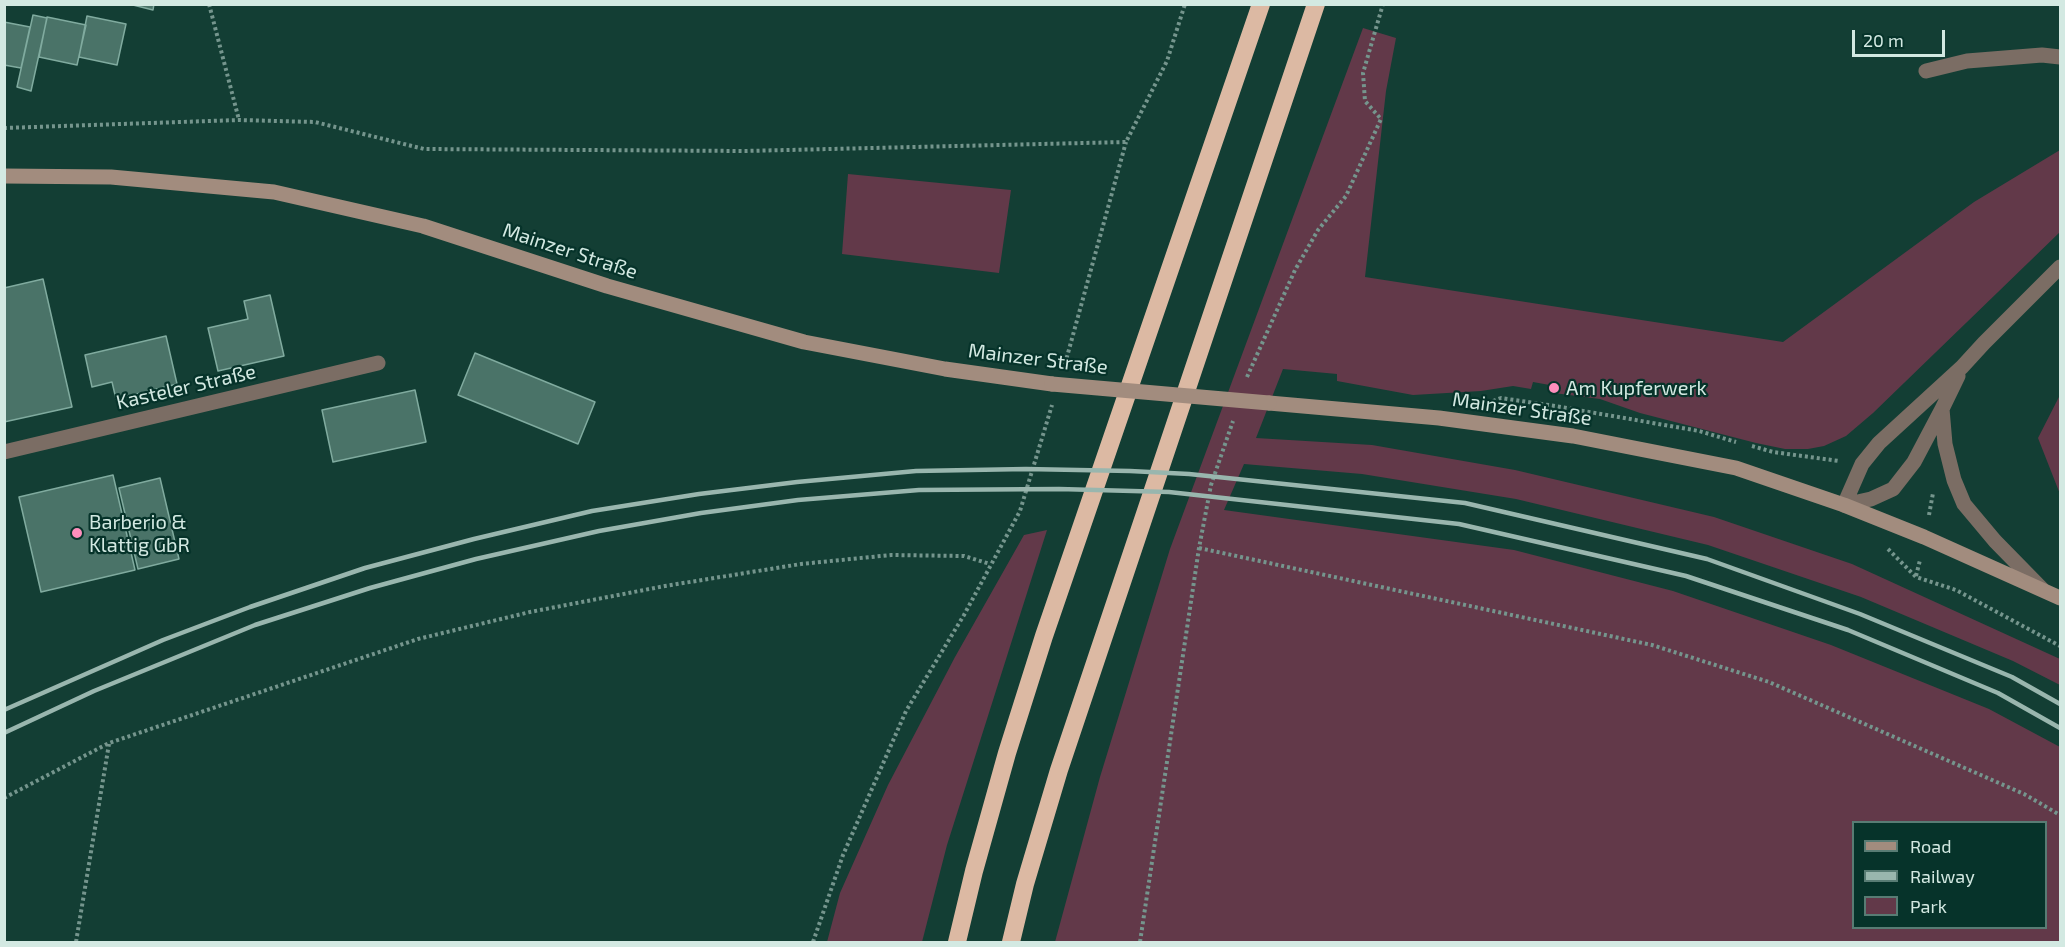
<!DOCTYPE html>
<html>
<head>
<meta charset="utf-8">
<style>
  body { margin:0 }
  #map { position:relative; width:2065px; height:947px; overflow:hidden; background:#133e34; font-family:"Exo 2",sans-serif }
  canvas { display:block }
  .frame { position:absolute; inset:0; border:6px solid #d3e9e2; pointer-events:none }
  .legend { position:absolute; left:1852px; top:821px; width:195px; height:108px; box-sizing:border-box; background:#06332a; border:2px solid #587c74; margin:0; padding:8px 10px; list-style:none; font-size:18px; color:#d3e9e2 }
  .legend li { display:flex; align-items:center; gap:12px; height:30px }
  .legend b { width:30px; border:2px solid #587c74 }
  .scale { position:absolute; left:1852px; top:30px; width:93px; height:27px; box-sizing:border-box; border:3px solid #d3e9e2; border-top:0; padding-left:8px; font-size:18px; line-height:21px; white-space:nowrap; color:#d3e9e2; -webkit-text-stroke:4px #06332a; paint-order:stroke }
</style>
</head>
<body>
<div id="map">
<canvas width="2065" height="947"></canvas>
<div class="frame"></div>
<ul class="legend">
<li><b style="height:8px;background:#a28c7e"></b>Road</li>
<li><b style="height:8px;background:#99b6ae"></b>Railway</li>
<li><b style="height:16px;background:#623949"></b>Park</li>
</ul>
<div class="scale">20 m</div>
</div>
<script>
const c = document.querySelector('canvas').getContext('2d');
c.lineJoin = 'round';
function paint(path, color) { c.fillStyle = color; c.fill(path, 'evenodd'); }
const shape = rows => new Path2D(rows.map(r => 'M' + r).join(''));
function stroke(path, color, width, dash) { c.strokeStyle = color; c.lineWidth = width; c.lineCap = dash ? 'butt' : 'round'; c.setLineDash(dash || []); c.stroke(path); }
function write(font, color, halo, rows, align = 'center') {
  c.font = font + ' "Exo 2",sans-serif'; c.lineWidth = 4.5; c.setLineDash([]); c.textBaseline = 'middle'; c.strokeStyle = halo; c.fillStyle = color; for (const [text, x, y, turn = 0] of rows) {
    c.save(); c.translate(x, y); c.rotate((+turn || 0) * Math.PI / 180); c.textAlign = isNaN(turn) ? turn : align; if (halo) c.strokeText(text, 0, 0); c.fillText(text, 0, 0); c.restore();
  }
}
paint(shape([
  [1363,28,1396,38,1386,91,1365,277,1783,342,1974,202,2060,150,2060,232,1873,413,1846,436,1824,446,1808,449,1785,449,1756,443,1640,413,1600,399,1554,393,1555,386,1533,382,1531,389,1513,386,1481,391,1413,395,1337,381,1337,374,1283,369,1256,438,1372,445,1515,470,1714,517,1852,564,2060,659,2060,685,2013,661,1861,597,1708,545,1516,499,1362,474,1244,464,1224,510,1514,550,1673,591,1831,645,1989,709,2060,747,2060,942,1055,942,1100,777,1170,549],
  [1854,822,2046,822,2046,928,1854,928],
  [848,174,1011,190,999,273,842,254],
  [2060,395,2060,494,2038,438],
  [1047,530,947,845,922,942,827,942,840,893,888,785,955,657,1024,535]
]), '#623949');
const building = shape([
  [129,4,154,4,153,10,129,4],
  [33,15,47,18,31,91,17,87,33,15],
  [87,16,126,24,117,65,79,57,87,16],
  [47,17,86,25,77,65,39,57,47,17],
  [4,22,30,27,21,68,4,65,4,22],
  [43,279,72,407,4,422,4,288,43,279],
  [270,295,284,356,218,371,208,328,248,319,244,301,270,295],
  [166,336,177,384,116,399,112,382,92,387,85,355,166,336],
  [475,353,595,402,578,444,458,395,475,353],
  [415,390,426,442,333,462,322,410,415,390],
  [113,475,135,570,41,592,19,497,113,475],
  [160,478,179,559,138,569,119,488,160,478]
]);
paint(building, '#4a7368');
stroke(building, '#80ab9f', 1.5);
stroke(shape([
  [209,4,239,120],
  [4,128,239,120,315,122,424,149,745,151,1126,142,1167,61,1185,4],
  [1065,364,1126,142],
  [1247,377,1295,270,1318,230,1346,196,1381,119,1365,101,1363,73,1383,4],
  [1493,401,1501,398,1555,406,1699,431,1736,442],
  [1752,446,1773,452,1839,461],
  [1929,515,1933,493],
  [1199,548,1652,645,1769,682,2024,794,2060,815],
  [1888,549,1916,577,1956,590,2060,646],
  [1916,576,1920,560],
  [4,798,109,743,418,639,530,612,665,586,801,564,891,555,964,556,990,564],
  [76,942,109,744],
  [813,942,843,855,906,711,964,615,1020,511,1052,405],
  [1140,942,1199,548,1211,485,1233,421]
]), '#75958d', 4, [3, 3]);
stroke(shape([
  [1926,71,1967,61,2042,55,2060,57],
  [1958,376,1942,409,1945,444,1954,480,1964,504,1995,541,2042,589],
  [4,452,378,363],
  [1844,505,1862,464,1879,443,1962,367,1984,343,2060,267],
  [1844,505,1871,499,1893,489,1914,462,1942,409]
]), '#7b6d64', 15);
stroke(shape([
  [4,176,111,177,274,192,423,226,607,286,804,342,945,369,1052,384],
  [1269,403,1439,418,1573,436,1736,468,1844,505,1924,537,2060,598]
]), '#a28c7e', 15);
stroke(shape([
  [957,942,974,871,1007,753,1044,636,1261,4],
  [1011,942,1025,884,1059,770,1316,4]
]), '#dcb9a3', 18);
stroke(shape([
  [4,710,163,640,250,607,365,568,474,539,592,511,699,494,797,482,916,471,1026,469,1130,471,1189,474,1465,503,1707,559,1860,614,2012,677,2060,704],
  [4,733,94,691,255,625,370,588,476,559,599,531,701,513,798,500,919,490,1059,489,1169,492,1459,524,1686,576,1848,630,1998,693,2060,728]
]), '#99b6ae', 4.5);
stroke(shape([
  [1052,384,1269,403]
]), '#a28c7e', 15);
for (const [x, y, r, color] of [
  [1554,388,6,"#fe8ebc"],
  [77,533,6,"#fe8ebc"]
]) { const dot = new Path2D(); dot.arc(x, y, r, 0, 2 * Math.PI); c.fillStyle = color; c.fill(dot); stroke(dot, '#06332a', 2); }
write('20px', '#d3e9e2', '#06332a', [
  ["Mainzer Straße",570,251,18],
  ["Mainzer Straße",1038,359,7],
  ["Kasteler Straße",186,387,-13],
  ["Mainzer Straße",1522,409,8]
]);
write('20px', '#d3e9e2', '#06332a', [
  ["Am Kupferwerk",1566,388],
  ["Barberio &",89,522],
  ["Klattig GbR",89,545]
], 'left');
</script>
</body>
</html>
